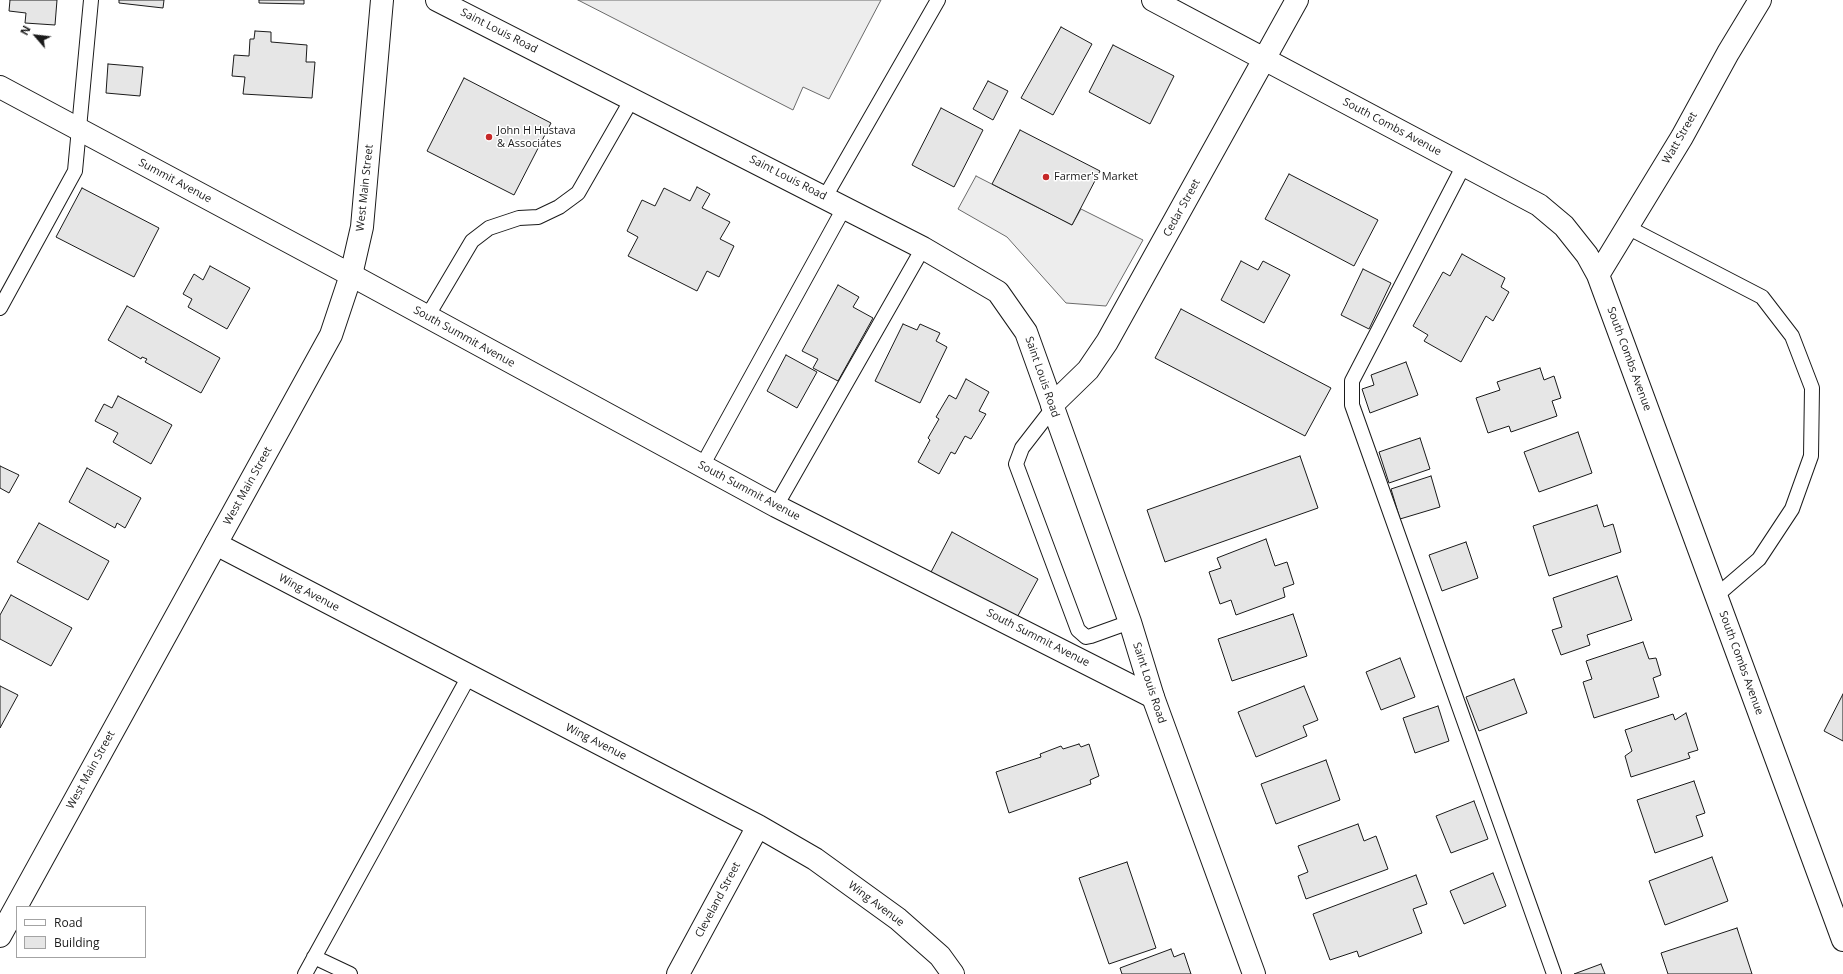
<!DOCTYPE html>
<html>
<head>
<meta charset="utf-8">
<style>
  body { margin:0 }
  #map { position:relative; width:1843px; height:974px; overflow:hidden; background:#fff; font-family:"Open Sans",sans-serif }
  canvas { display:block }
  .legend { position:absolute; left:16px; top:906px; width:130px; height:52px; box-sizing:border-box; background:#fff; border:1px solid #a3a3a3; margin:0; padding:5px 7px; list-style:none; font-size:12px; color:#1a1a1a }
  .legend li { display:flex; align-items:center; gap:8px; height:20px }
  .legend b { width:20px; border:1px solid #a3a3a3 }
  .north { position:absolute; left:16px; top:16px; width:40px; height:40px; -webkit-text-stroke:3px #fff; paint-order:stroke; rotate:298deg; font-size:11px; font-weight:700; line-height:16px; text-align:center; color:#1a1a1a }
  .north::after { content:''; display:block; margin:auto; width:14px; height:18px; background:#1a1a1a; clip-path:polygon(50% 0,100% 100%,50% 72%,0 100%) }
</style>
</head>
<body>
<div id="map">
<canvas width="1843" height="974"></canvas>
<ul class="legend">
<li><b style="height:5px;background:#fff"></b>Road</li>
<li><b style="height:11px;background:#e6e6e6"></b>Building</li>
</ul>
<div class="north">N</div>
</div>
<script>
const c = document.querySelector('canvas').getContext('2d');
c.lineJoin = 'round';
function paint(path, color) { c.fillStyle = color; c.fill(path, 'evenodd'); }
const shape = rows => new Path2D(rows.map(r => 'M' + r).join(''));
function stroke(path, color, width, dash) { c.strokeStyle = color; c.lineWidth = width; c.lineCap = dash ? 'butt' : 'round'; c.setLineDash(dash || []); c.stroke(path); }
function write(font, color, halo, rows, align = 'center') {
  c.font = font + ' "Open Sans",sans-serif'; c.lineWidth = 3; c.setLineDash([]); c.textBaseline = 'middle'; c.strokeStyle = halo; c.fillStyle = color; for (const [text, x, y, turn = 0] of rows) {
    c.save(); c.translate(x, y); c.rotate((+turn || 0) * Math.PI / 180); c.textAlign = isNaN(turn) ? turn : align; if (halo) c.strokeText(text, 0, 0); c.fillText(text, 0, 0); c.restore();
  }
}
const parking = shape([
  [578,0,881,0,829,99,803,87,793,110,578,0],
  [976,176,1072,225,1081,209,1143,240,1106,306,1066,303,1007,237,958,209,976,176]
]);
paint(parking, '#ededed');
stroke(parking, '#6a6a6a', 1);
const building = shape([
  [10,0,57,0,55,25,25,23,26,13,9,11,10,0],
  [119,0,164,0,163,8,119,3,119,0],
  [259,0,304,0,304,4,259,3,259,0],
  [1061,27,1092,44,1053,115,1021,98,1061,27],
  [255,31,271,32,271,42,307,45,306,62,315,62,312,98,243,94,245,77,232,76,234,55,249,56,250,39,254,39,255,31],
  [1113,45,1174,76,1150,124,1089,92,1113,45],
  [108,64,143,67,140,96,106,93,108,64],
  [464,78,551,123,514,195,427,151,464,78],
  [988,81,1008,91,993,120,973,109,988,81],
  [941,108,983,130,954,187,912,165,941,108],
  [1020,130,1100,171,1072,225,992,184,1020,130],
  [1289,174,1378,220,1354,266,1265,219,1289,174],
  [697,187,710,194,702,208,730,222,720,239,734,246,719,277,707,271,697,291,628,256,638,237,627,231,642,200,655,206,664,188,690,201,697,187],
  [82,188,159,228,134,277,56,237,82,188],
  [1462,254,1505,278,1501,287,1509,292,1493,321,1486,316,1461,362,1424,341,1428,335,1413,326,1443,272,1450,276,1462,254],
  [1241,261,1258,270,1263,261,1290,275,1264,323,1221,300,1241,261],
  [210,266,250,288,227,329,188,307,192,299,183,294,194,274,203,280,210,266],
  [1363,269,1391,283,1369,329,1341,315,1363,269],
  [838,285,859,297,853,307,873,318,838,381,813,368,818,359,802,351,838,285],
  [127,306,220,358,201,393,145,362,147,359,142,357,141,359,108,340,127,306],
  [1181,309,1331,388,1305,436,1155,358,1181,309],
  [903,324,917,330,920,324,940,333,936,341,947,347,920,403,875,381,903,324],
  [786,355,817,372,797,408,767,391,786,355],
  [1406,362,1418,395,1370,413,1362,389,1374,385,1371,375,1406,362],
  [1540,368,1544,380,1554,376,1561,398,1552,401,1557,416,1511,432,1509,426,1488,433,1476,398,1500,390,1497,382,1540,368],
  [966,379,989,392,979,411,986,414,971,439,965,436,955,454,951,452,939,474,918,462,930,440,928,438,939,419,936,417,949,395,956,399,966,379],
  [118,396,172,425,151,464,113,442,118,433,95,421,104,404,112,408,118,396],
  [1578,432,1592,473,1539,492,1524,452,1578,432],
  [1420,438,1430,469,1389,483,1379,452,1420,438],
  [1300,456,1318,508,1165,562,1147,510,1300,456],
  [0,466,19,475,9,493,0,488,0,466],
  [87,468,141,498,125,528,117,523,115,528,69,502,87,468],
  [1431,476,1440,507,1400,519,1391,489,1431,476],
  [1597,505,1604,527,1613,524,1621,552,1549,576,1533,526,1597,505],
  [39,523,109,561,88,600,17,562,39,523],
  [952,532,1038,579,1015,621,930,574,952,532],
  [1266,539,1275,566,1287,562,1294,584,1283,588,1285,597,1236,615,1231,600,1220,604,1209,572,1221,568,1217,558,1266,539],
  [1466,542,1478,578,1442,591,1429,555,1466,542],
  [1617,576,1632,620,1587,635,1590,645,1561,655,1552,630,1562,627,1553,598,1617,576],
  [11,595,72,628,51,666,0,639,0,615,11,595],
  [1293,614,1307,656,1232,681,1218,639,1293,614],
  [1643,642,1649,659,1656,658,1661,675,1653,678,1659,697,1594,718,1583,682,1592,679,1586,661,1643,642],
  [1400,658,1415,697,1381,710,1366,672,1400,658],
  [1514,679,1527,713,1479,731,1466,697,1514,679],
  [0,686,18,695,0,728,0,686],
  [1304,686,1318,720,1303,726,1307,736,1256,757,1238,712,1304,686],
  [1843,694,1843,741,1824,731,1843,694],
  [1438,706,1449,741,1415,753,1403,718,1438,706],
  [1686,713,1698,750,1688,753,1690,758,1631,777,1625,756,1632,751,1625,730,1673,714,1675,720,1686,713],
  [1079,744,1081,747,1089,744,1099,776,1090,780,1091,784,1009,813,996,772,1041,757,1040,754,1061,746,1063,749,1079,744],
  [1326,760,1340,800,1276,824,1261,784,1326,760],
  [1694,781,1705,813,1696,816,1703,836,1655,853,1637,800,1694,781],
  [1474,801,1488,839,1451,853,1436,816,1474,801],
  [1358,824,1364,841,1376,836,1388,869,1306,899,1298,876,1308,872,1298,846,1358,824],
  [1712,857,1728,901,1665,925,1649,881,1712,857],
  [1127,862,1156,948,1109,964,1079,878,1127,862],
  [1493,873,1506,906,1464,924,1450,891,1493,873],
  [1416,875,1427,904,1413,909,1422,933,1359,957,1357,951,1330,960,1313,914,1416,875],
  [1737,928,1752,974,1668,974,1661,953,1737,928],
  [1171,949,1174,957,1184,953,1191,974,1122,974,1120,968,1171,949],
  [1601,964,1605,974,1574,974,1601,964]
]);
paint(building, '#e6e6e6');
stroke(building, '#1a1a1a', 1);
const lane = shape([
  [1464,165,1352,381,1352,405,1554,974],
  [825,197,938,0],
  [1627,227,1762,297,1792,336,1812,388,1811,456,1792,509,1759,559,1716,596],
  [0,308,75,171,91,0],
  [427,317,472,241,489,228,519,218,538,217,559,207,578,193,632,99],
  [1053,408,1022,448,1016,464,1078,630,1086,637,1091,636,1130,622],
  [702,466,844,208],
  [776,506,923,248],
  [314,957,350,974],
  [305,974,469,676]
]);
const street = shape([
  [1153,0,1539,205,1564,226,1587,255,1598,275,1843,940],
  [351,275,776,506,1153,697],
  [1598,275,1682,137,1728,53,1760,0],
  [1052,405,1088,370,1107,342,1297,0],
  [216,544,758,826,815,859,898,919,940,956,953,974],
  [678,974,758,826]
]);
const secondary = shape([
  [437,0,923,248,998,292,1026,332,1130,622,1153,697,1254,974],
  [0,87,351,275],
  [0,936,331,335,351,275,362,227,382,0]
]);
stroke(lane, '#1a1a1a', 16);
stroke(street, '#1a1a1a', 24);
stroke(secondary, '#1a1a1a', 24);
stroke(lane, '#fff', 14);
stroke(street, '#fff', 22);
stroke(secondary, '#fff', 22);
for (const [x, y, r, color] of [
  [489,137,4,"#c62828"],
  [1046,177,4,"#c62828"]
]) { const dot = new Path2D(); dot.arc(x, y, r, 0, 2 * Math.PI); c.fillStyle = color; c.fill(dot); stroke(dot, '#fff', 1.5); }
write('11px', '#1a1a1a', '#fff', [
  ["Saint Louis Road",499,31,27],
  ["South Combs Avenue",1392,127,28],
  ["Watt Street",1680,138,-60],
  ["Saint Louis Road",788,178,27],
  ["Summit Avenue",175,181,28],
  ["West Main Street",365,188,-84],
  ["Cedar Street",1182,208,-61],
  ["South Summit Avenue",464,337,29],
  ["South Combs Avenue",1629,359,70],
  ["Saint Louis Road",1042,377,71],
  ["West Main Street",248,486,-61],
  ["South Summit Avenue",749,491,28],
  ["Wing Avenue",309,593,28],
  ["South Summit Avenue",1038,638,27],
  ["South Combs Avenue",1741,663,70],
  ["Saint Louis Road",1149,683,72],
  ["Wing Avenue",596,742,27],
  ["West Main Street",91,770,-61],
  ["Cleveland Street",718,900,-62],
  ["Wing Avenue",876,904,37]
]);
write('11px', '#1a1a1a', '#fff', [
  ["John H Hustava",497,131],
  ["& Associates",497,144],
  ["Farmer's Market",1054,177]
], 'left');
</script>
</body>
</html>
